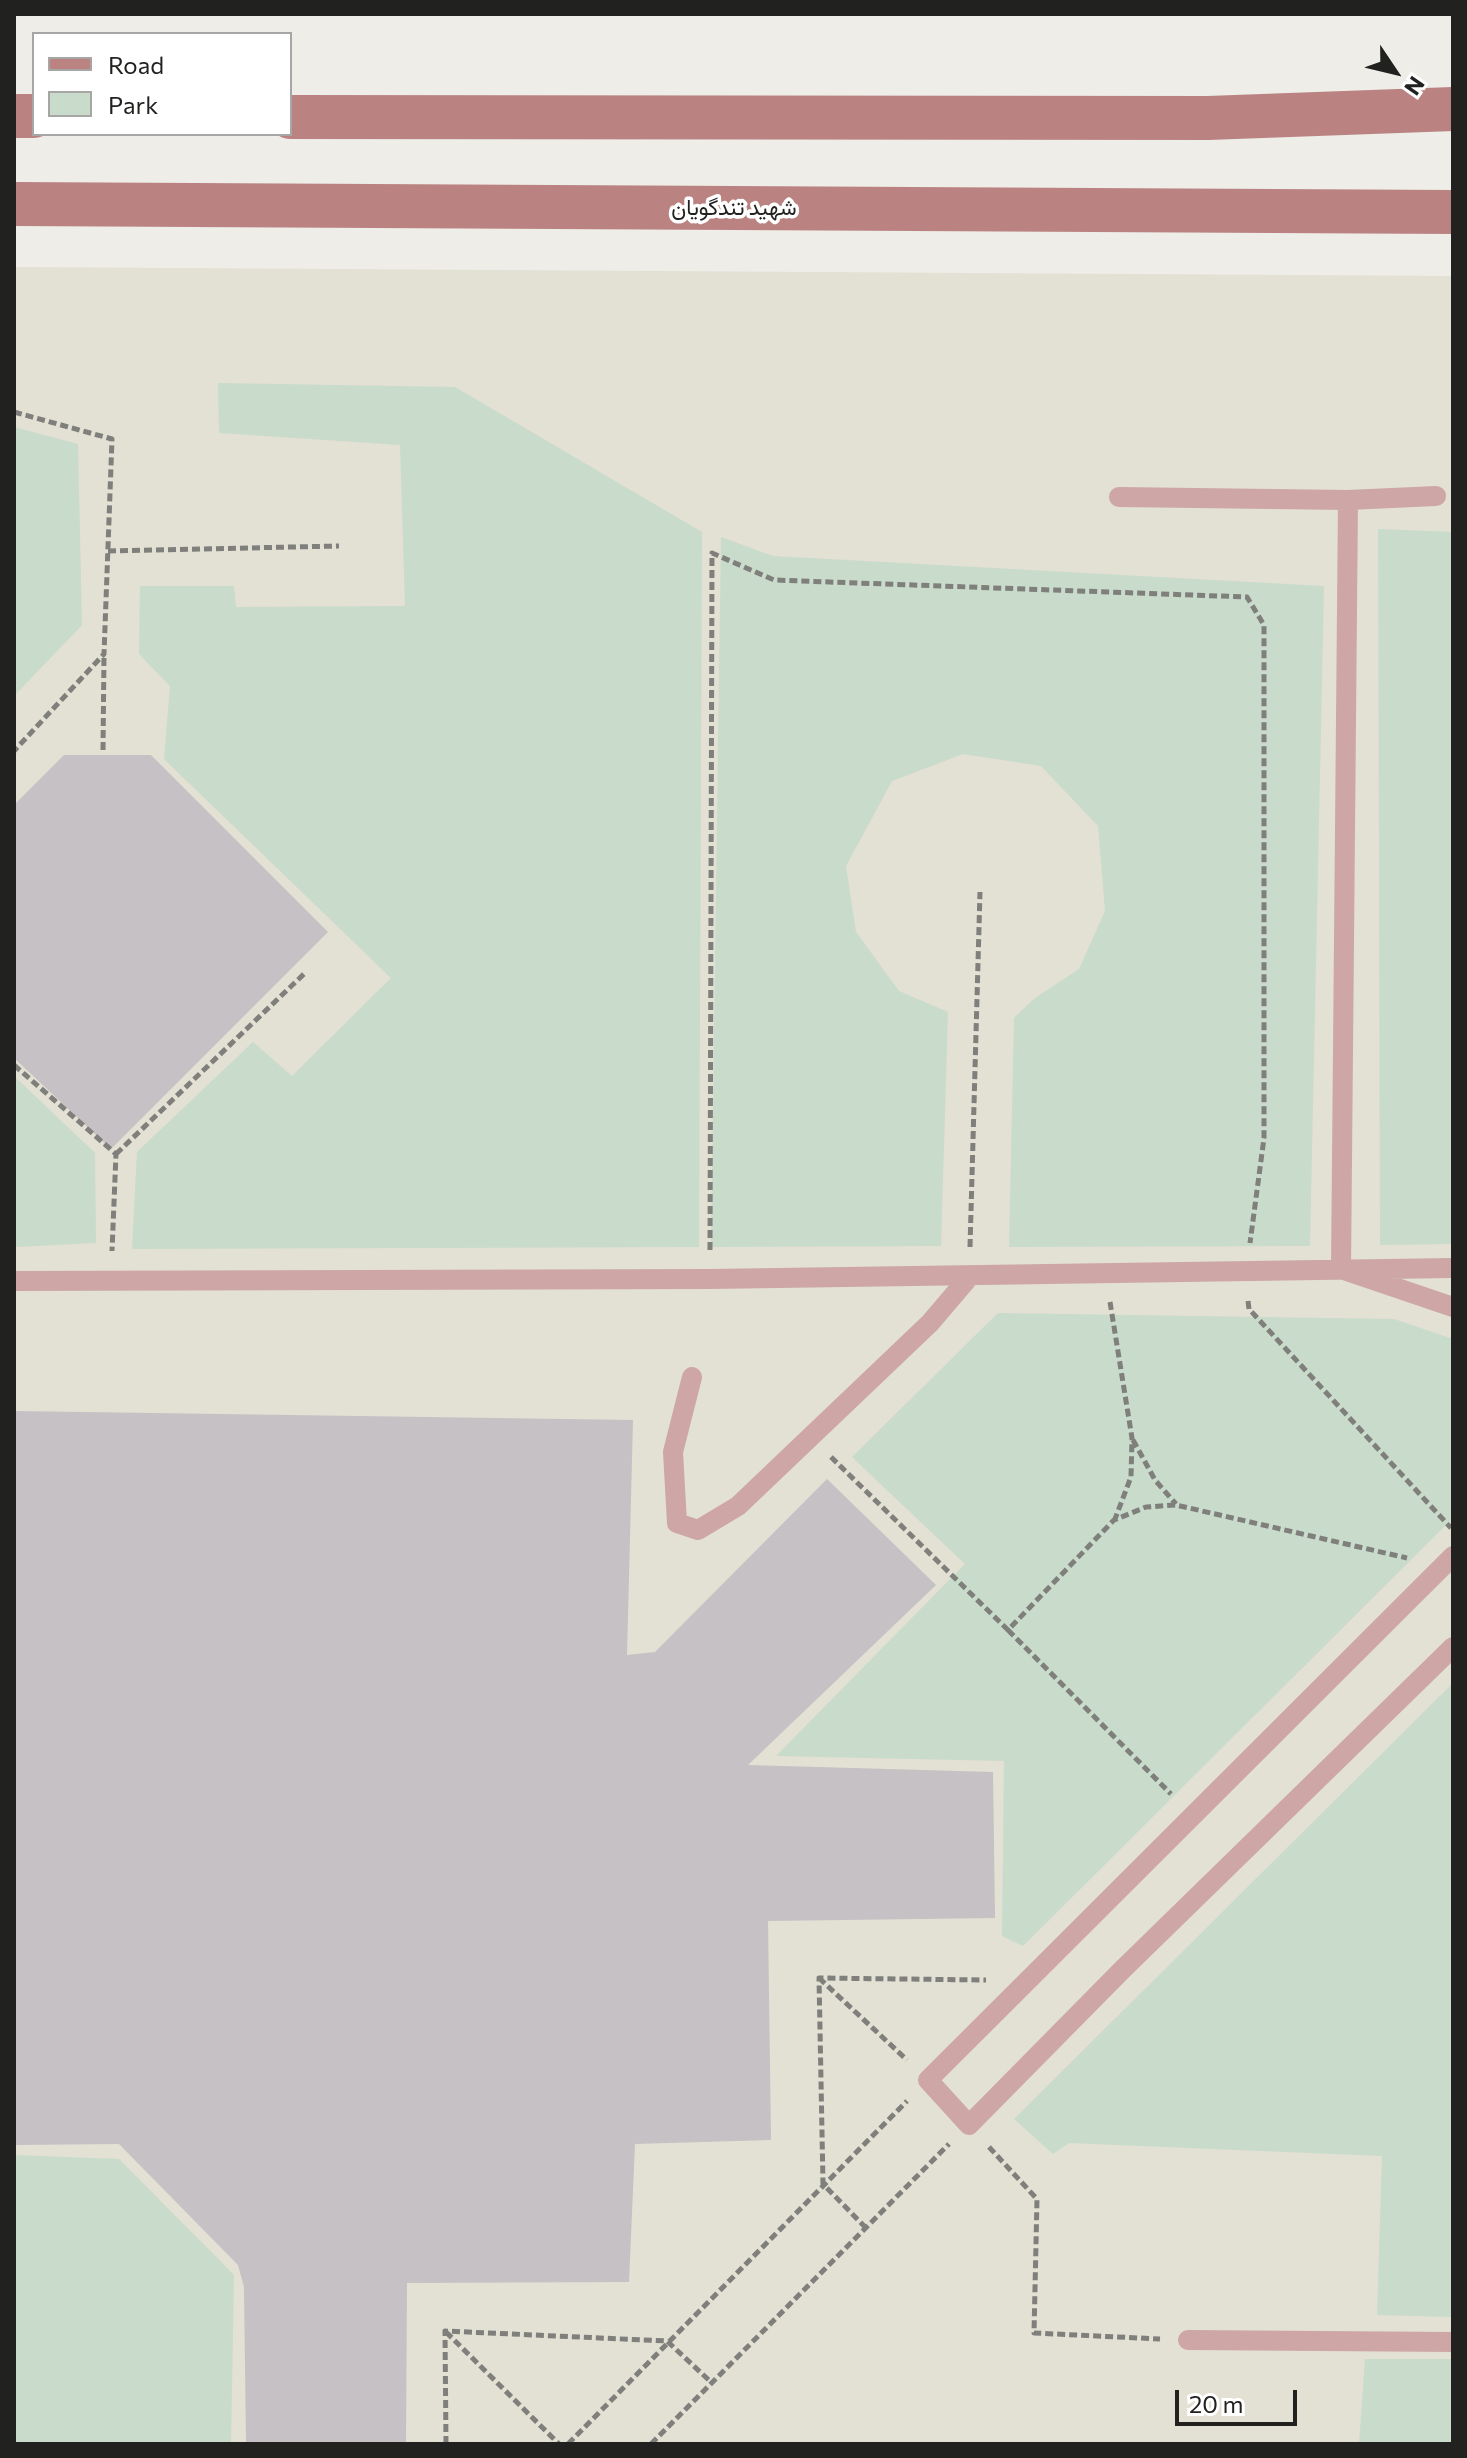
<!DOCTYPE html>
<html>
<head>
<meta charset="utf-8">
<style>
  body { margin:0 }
  #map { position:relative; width:1467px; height:2458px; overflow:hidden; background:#eeede8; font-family:Commissioner,sans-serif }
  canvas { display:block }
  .frame { position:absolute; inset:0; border:16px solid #21211f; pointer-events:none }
  .legend { position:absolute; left:32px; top:32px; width:260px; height:104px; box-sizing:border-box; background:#fff; border:2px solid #a6a6a5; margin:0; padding:10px 14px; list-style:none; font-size:24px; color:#21211f }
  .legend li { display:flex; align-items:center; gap:16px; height:40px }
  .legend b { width:40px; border:2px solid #a6a6a5 }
  .north { position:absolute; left:1355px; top:32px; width:80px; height:80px; -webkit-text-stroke:6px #fff; paint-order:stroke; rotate:125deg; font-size:22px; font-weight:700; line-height:32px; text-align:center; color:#21211f }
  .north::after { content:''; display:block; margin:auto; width:28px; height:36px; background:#21211f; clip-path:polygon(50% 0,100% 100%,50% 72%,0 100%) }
  .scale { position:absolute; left:1175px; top:2390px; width:122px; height:36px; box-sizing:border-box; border:4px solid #21211f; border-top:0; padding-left:10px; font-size:24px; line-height:28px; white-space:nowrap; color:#21211f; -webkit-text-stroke:6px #fff; paint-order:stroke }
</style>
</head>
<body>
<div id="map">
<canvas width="1467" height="2458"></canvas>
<div class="frame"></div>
<ul class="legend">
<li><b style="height:10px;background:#ba8382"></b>Road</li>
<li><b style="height:22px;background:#c9dbcb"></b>Park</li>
</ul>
<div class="north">N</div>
<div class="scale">20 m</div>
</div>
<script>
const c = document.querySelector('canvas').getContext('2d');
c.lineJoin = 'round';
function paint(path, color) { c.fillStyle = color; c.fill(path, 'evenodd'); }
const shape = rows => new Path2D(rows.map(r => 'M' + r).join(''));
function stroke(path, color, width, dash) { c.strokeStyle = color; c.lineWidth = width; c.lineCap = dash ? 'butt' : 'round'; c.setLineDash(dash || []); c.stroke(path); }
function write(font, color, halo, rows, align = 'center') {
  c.font = font + ' Commissioner,Vazirmatn,sans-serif'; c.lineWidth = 7; c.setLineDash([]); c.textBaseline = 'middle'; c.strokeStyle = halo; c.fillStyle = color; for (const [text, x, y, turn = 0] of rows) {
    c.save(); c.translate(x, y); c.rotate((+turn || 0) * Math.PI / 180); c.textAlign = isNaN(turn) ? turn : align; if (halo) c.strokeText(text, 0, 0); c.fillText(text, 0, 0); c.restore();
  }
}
paint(shape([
  [14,267,1453,276,1453,2444,14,2444]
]), '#e3e0d4');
paint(shape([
  [218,383,455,387,702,532,699,1247,132,1249,137,1152,253,1042,292,1076,391,978,164,759,170,686,139,654,140,586,234,586,236,607,405,606,400,445,219,433],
  [14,427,78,444,82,625,14,696],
  [1378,529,1453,532,1453,1244,1380,1245],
  [721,537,773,556,1324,586,1310,1246,1009,1247,1014,1018,1035,998,1079,969,1105,911,1098,826,1041,766,963,754,892,781,846,866,856,932,899,991,948,1012,941,1246,711,1247],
  [14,1076,95,1153,96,1243,14,1247],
  [998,1313,1394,1319,1453,1339,1453,1518,1023,1946,1002,1936,1004,1761,776,1756,965,1564,852,1457],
  [1453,1683,1453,2317,1377,2315,1382,2156,1069,2143,1053,2154,1014,2119],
  [14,2155,119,2159,234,2275,231,2444,14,2444],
  [1365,2359,1453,2359,1453,2444,1359,2444]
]), '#c9dbcb');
paint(shape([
  [64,755,151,755,328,932,111,1149,14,1058,14,805],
  [14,1411,633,1420,627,1655,655,1652,827,1479,936,1585,748,1765,993,1772,995,1918,768,1921,771,2140,635,2144,629,2282,407,2283,406,2444,246,2444,244,2287,238,2265,119,2144,14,2145]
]), '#c5c1c5');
stroke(shape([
  [14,412,112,439,104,654,14,751],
  [108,551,339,546],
  [103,750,104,655],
  [14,1065,116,1154,112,1251],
  [116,1154,306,972],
  [970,1247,980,892],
  [710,1250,712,553,774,580,1247,597,1264,625,1264,1138,1250,1243],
  [1248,1301,1249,1309,1451,1528],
  [1110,1302,1132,1438,1131,1477,1115,1519],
  [1133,1440,1155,1480,1176,1504],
  [831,1457,1008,1630,1114,1520,1146,1507,1176,1505,1407,1558],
  [1008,1630,1171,1794],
  [819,1978,907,2060],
  [989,2147,1037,2199,1034,2333,1160,2339],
  [866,2228,823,2184,819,1978,986,1980],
  [446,2332,559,2444],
  [446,2444,445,2331,667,2341,712,2383],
  [568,2444,907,2101],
  [651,2444,949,2144]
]), '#7f7f7b', 5, [8, 4]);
stroke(shape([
  [1119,497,1348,500,1341,1269,1453,1307],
  [1348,500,1436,496],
  [14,1281,710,1279,1453,1268],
  [692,1377,673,1452,677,1523,698,1530,738,1506,930,1323,970,1276],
  [1453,1556,928,2080,969,2125,1122,1970,1453,1647],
  [1188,2340,1453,2342]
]), '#cda6a5', 20);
stroke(shape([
  [14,116,34,116],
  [290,117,1208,118,1453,109],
  [14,204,1453,212]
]), '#ba8382', 44);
write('22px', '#21211f', '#fff', [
  ["شهید تندگویان",734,208]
]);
</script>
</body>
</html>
